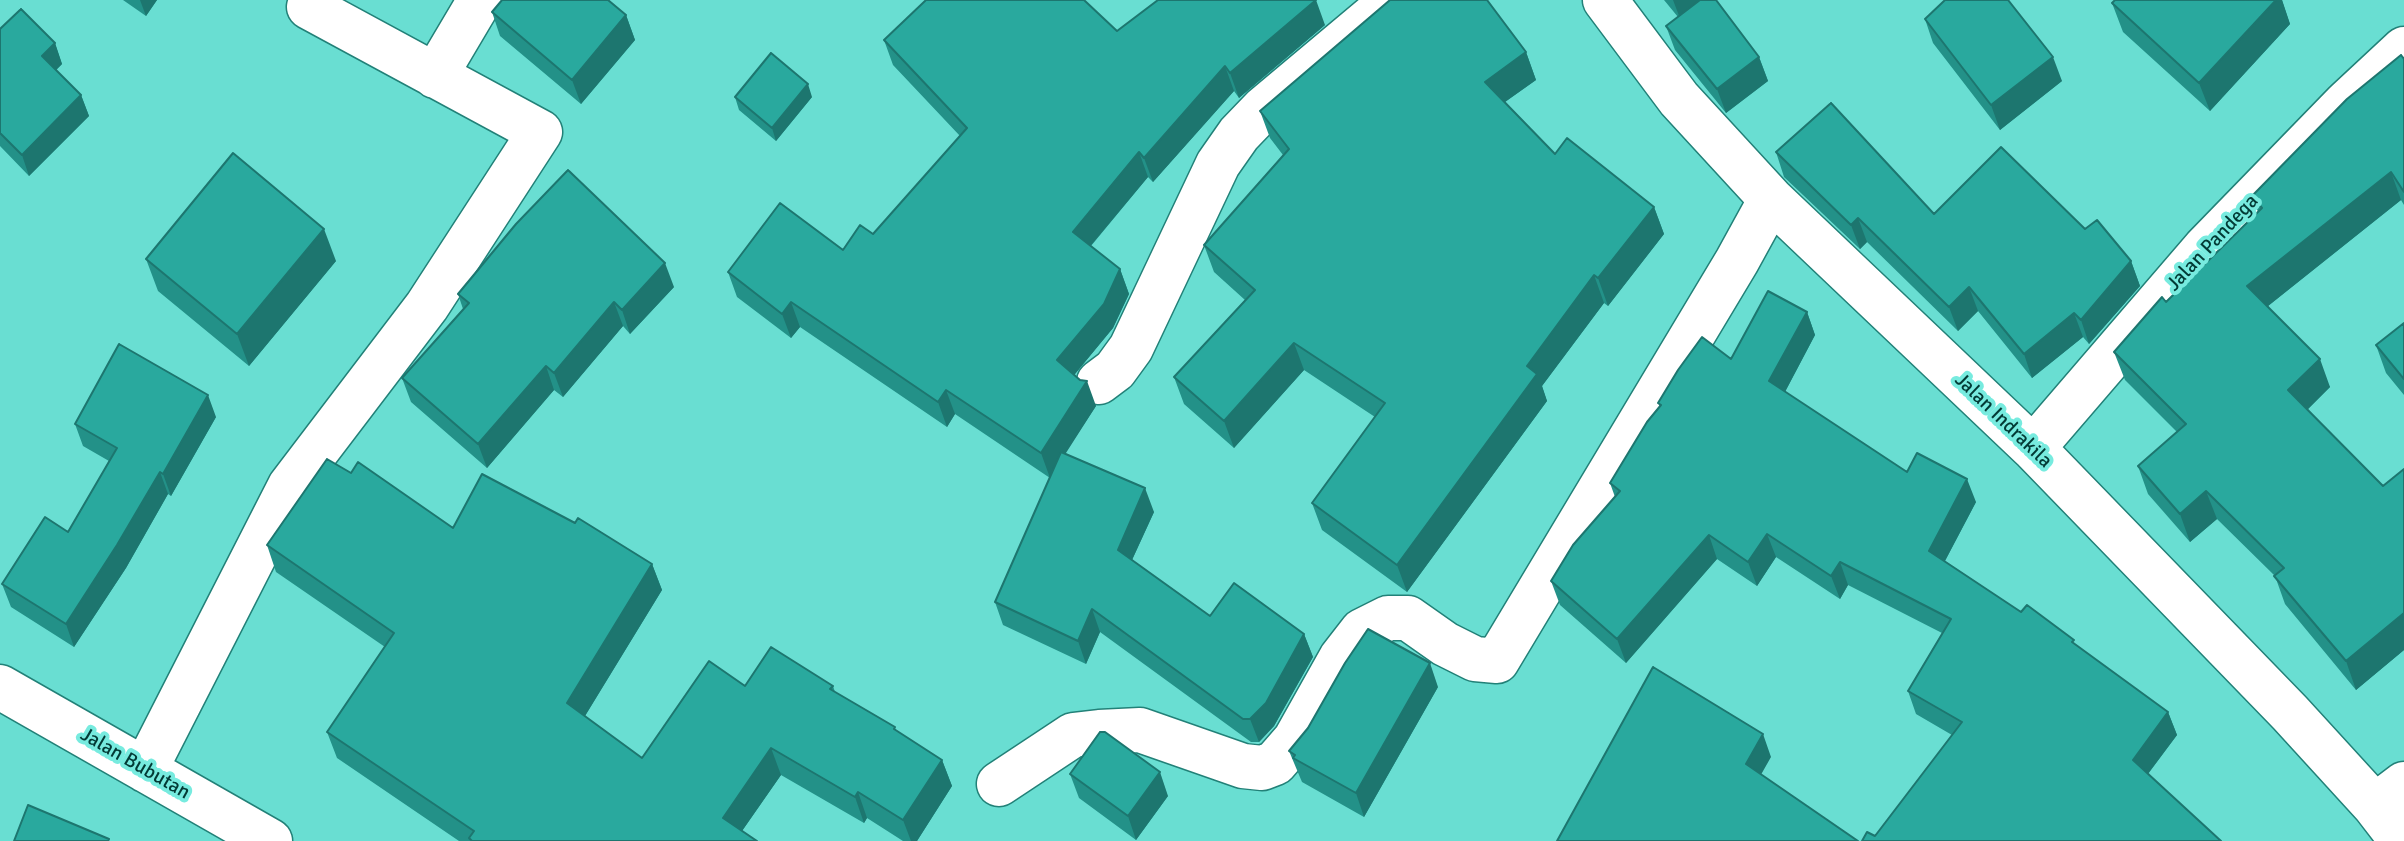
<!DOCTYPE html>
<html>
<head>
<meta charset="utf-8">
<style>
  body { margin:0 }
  canvas { display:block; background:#69ded2 }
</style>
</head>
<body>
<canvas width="2404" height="841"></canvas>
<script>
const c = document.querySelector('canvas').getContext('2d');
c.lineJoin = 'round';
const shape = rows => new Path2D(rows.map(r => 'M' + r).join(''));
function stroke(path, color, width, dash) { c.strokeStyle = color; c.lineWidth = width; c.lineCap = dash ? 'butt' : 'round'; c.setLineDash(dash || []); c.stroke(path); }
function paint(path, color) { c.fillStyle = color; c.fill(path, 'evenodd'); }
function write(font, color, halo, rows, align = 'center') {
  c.font = font + ' Signika,sans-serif'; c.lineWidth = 8; c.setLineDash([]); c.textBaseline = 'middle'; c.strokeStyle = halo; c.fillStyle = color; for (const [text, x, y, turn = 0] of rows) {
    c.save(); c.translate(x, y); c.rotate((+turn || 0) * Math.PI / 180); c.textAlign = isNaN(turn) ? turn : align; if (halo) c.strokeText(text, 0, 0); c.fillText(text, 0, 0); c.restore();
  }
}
const minor = shape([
  [1605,0,1679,99,1771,199,2033,448,2290,713,2375,806,2402,841],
  [435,76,480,0],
  [1099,382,1115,370,1131,348,1218,164,1239,134,1264,108,1393,0],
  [2033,448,2205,248,2346,103,2404,49],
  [0,687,270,841],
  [145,770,290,486,427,306,540,132,309,7],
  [999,784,1073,735,1099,732,1140,730,1243,766,1262,768,1275,763,1295,740,1341,658,1362,631,1388,618,1408,618,1445,644,1475,659,1497,661,1737,261,1771,199],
  [2375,806,2404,784]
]);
stroke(minor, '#228178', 47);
stroke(minor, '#fff', 44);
paint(shape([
  [123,0,157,0,146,16],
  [1664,0,1716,0,1759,57,1768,81,1726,113,1675,50,1666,26,1678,17],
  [2115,0,2282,0,2290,24,2210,111,2123,32,2112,3],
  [492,12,626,15,635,40,581,104,500,36],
  [1925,19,2062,81,2000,130,1933,43],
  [1325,25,1239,98,1234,91,1153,182,1148,177,1091,246,1120,269,1129,294,1113,328,1074,375,1096,406,1065,453,1154,512,1132,560,1210,616,1304,634,1313,657,1274,726,1259,742,1251,742,1100,632,1086,664,1003,625,995,602,1050,478,955,414,947,427,800,327,791,338,737,297,728,272,843,250,873,234,960,136,893,65,884,40],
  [0,29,55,43,62,64,56,70,81,95,89,116,29,176,0,146],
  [1526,52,1536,80,1505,102,1555,154,1654,207,1664,234,1608,306,1604,303,1542,386,1547,401,1407,592,1322,530,1312,503,1375,417,1304,370,1234,448,1184,404,1174,377,1245,300,1214,272,1204,245,1283,155,1270,138,1260,111],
  [2404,59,2404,205,2401,200,2268,306,2330,387,2307,410,2383,486,2404,469,2404,650,2356,690,2285,604,2275,576,2217,519,2190,542,2148,494,2138,466,2177,432,2125,380,2114,352,2258,212,2252,196],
  [735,97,812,97,776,141,739,110],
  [1776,152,1934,214,2085,229,2131,261,2140,286,2089,344,2083,337,2032,378,1978,311,1958,331,1867,242,1860,249,1784,177],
  [146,259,336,261,249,366,158,291],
  [674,287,630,334,623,326,563,397,554,390,487,468,411,402,402,378,463,309,458,294],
  [1807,312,1815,335,1785,392,1907,472,1976,502,1945,561,2021,612,2075,645,2168,712,2177,735,2148,774,1875,836,1952,735,1916,714,1908,691,1942,633,1848,585,1840,599,1776,557,1757,586,1717,559,1626,663,1560,605,1551,581,1615,497,1610,483,1660,407,1658,403],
  [2404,323,2404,395,2386,373,2376,345],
  [216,417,171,496,168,494,126,568,74,647,11,607,2,584,68,532,109,461,83,446,75,424],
  [453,528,652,564,662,590,585,716,642,758,745,686,833,686,835,692,942,760,952,786,917,841,903,841,867,818,864,823,781,775,742,831,757,841,459,841,337,758,327,732,385,647,276,572,267,545],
  [1438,687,1364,817,1302,782,1289,751],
  [1070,774,1168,796,1136,840,1079,798]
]), '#239188');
paint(shape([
  [140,0,157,0,146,16],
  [1316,0,1325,25,1239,98,1230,73],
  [1673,0,1708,0,1681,21],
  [2276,0,2282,0,2290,24,2210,111,2199,83],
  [626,15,635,40,581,104,572,80],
  [55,43,62,64,49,77,42,56],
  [1526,52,1536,80,1495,109,1485,82],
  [1759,57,1768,81,1726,113,1717,89],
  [2053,57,2062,81,2000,130,1991,105],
  [1225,66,1234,91,1153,182,1144,158],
  [808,84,812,97,776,141,772,128],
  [81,95,89,116,29,176,22,155],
  [1139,152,1148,177,1082,256,1073,232],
  [2391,172,2401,200,2258,314,2247,286],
  [1654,207,1664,234,1608,306,1598,278],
  [1858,218,1867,242,1860,249,1851,225],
  [324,229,336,261,249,366,237,334],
  [2131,261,2140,286,2089,344,2081,320],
  [665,263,674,287,630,334,622,310],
  [1120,269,1129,294,1113,328,1066,385,1057,360],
  [1594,275,1604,303,1542,386,1547,401,1407,592,1397,565,1527,366],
  [1969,287,1978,311,1958,331,1949,307],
  [614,302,623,326,563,397,554,373],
  [791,302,800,327,791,338,782,314],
  [1807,312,1815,335,1778,405,1769,381],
  [2074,313,2083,337,2032,378,2024,354],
  [1294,343,1304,370,1234,448,1224,421],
  [2320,359,2330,387,2298,419,2288,390],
  [546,366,554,390,487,468,478,444],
  [1087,381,1096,406,1050,478,1041,453],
  [946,390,955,414,947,427,938,402],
  [208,395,216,417,171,496,163,474],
  [160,472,168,494,126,568,74,647,66,624],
  [1967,479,1976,502,1938,574,1929,551],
  [1145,488,1154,512,1126,573,1118,550],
  [2206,491,2217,519,2190,542,2180,514],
  [1767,534,1776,557,1757,586,1748,562],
  [1709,535,1717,559,1626,663,1617,639],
  [1840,562,1848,585,1840,599,1831,576],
  [652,564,662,590,577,729,567,703],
  [1092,609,1100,632,1086,664,1078,641],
  [2404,613,2404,650,2356,690,2346,661],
  [1304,634,1313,657,1274,726,1259,742,1250,719],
  [1430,663,1438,687,1364,817,1356,793],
  [2168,712,2177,735,2141,783,2133,760],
  [1763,734,1771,757,1754,787,1746,764],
  [771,748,781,775,735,841,723,818],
  [942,760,952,786,917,841,911,841,903,820],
  [1160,772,1168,796,1136,840,1128,816],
  [858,792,867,818,864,823,855,797]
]), '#1d766f');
const building = shape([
  [502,0,608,0,626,15,572,80,492,12,502,0],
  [926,0,1084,0,1117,31,1158,0,1316,0,1230,73,1225,66,1144,158,1139,152,1073,232,1120,269,1104,304,1057,360,1080,380,1087,381,1041,453,946,390,938,402,791,302,782,314,728,272,780,203,843,250,860,225,873,234,967,128,884,40,926,0],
  [1390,0,1487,0,1526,52,1485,82,1555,154,1567,138,1654,207,1598,278,1594,275,1527,366,1537,374,1397,565,1312,503,1385,403,1294,343,1224,421,1174,377,1255,290,1204,245,1289,149,1260,111,1390,0],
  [1700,0,1716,0,1759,57,1717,89,1666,26,1700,0],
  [1945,0,2008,0,2053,57,1991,105,1925,19,1945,0],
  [2115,0,2276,0,2199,83,2112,3,2115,0],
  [21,9,55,43,42,56,81,95,22,155,0,133,0,29,21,9],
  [771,53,808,84,772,128,735,97,771,53],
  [2401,55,2404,59,2404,192,2391,172,2247,286,2320,359,2288,390,2383,486,2404,469,2404,613,2346,661,2274,576,2284,568,2206,491,2180,514,2138,466,2186,424,2114,352,2162,297,2166,302,2262,208,2252,196,2347,99,2401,55],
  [1831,103,1934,214,2001,147,2085,229,2097,220,2131,261,2081,320,2074,313,2024,354,1969,287,1949,307,1858,218,1851,225,1776,152,1831,103],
  [233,153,324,229,237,334,146,259,233,153],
  [568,170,665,263,622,310,614,302,554,373,546,366,478,444,402,378,469,303,458,294,516,224,568,170],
  [1768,291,1807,312,1769,381,1907,472,1917,453,1967,479,1929,551,2021,612,2027,605,2074,640,2072,642,2168,712,2133,760,2221,841,1862,841,1867,832,1875,836,1962,722,1908,691,1951,619,1840,562,1831,576,1767,534,1748,562,1709,535,1617,639,1551,581,1573,545,1620,491,1610,483,1647,422,1661,405,1658,403,1678,370,1702,337,1731,359,1768,291],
  [2404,323,2404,379,2376,345,2404,323],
  [119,344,208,395,163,474,160,472,117,545,66,624,2,584,45,517,68,532,117,448,75,424,119,344],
  [1061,452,1145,488,1118,550,1210,616,1234,583,1304,634,1266,703,1250,719,1243,719,1092,609,1078,641,995,602,1061,452],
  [327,459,351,473,358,462,453,528,482,474,575,523,578,518,652,564,567,703,642,758,709,661,745,686,771,647,833,686,830,689,895,727,894,729,942,760,903,820,858,792,855,797,771,748,723,818,757,841,472,841,469,838,474,831,327,732,394,633,267,545,327,459],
  [1368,629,1430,663,1356,793,1293,758,1295,755,1289,751,1308,728,1345,663,1368,629],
  [1653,667,1763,734,1746,764,1858,841,1557,841,1653,667],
  [1100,732,1105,732,1160,772,1128,816,1070,774,1100,732],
  [28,805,109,839,108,841,14,841,28,805]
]);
paint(building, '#29a99e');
stroke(building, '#1d766f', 2);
write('20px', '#023a35', '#77ebdf', [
  ["Jalan Pandega",2213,243,-47],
  ["Jalan Indrakila",2003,421,44],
  ["Jalan Bubutan",135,764,30]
]);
</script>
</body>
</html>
